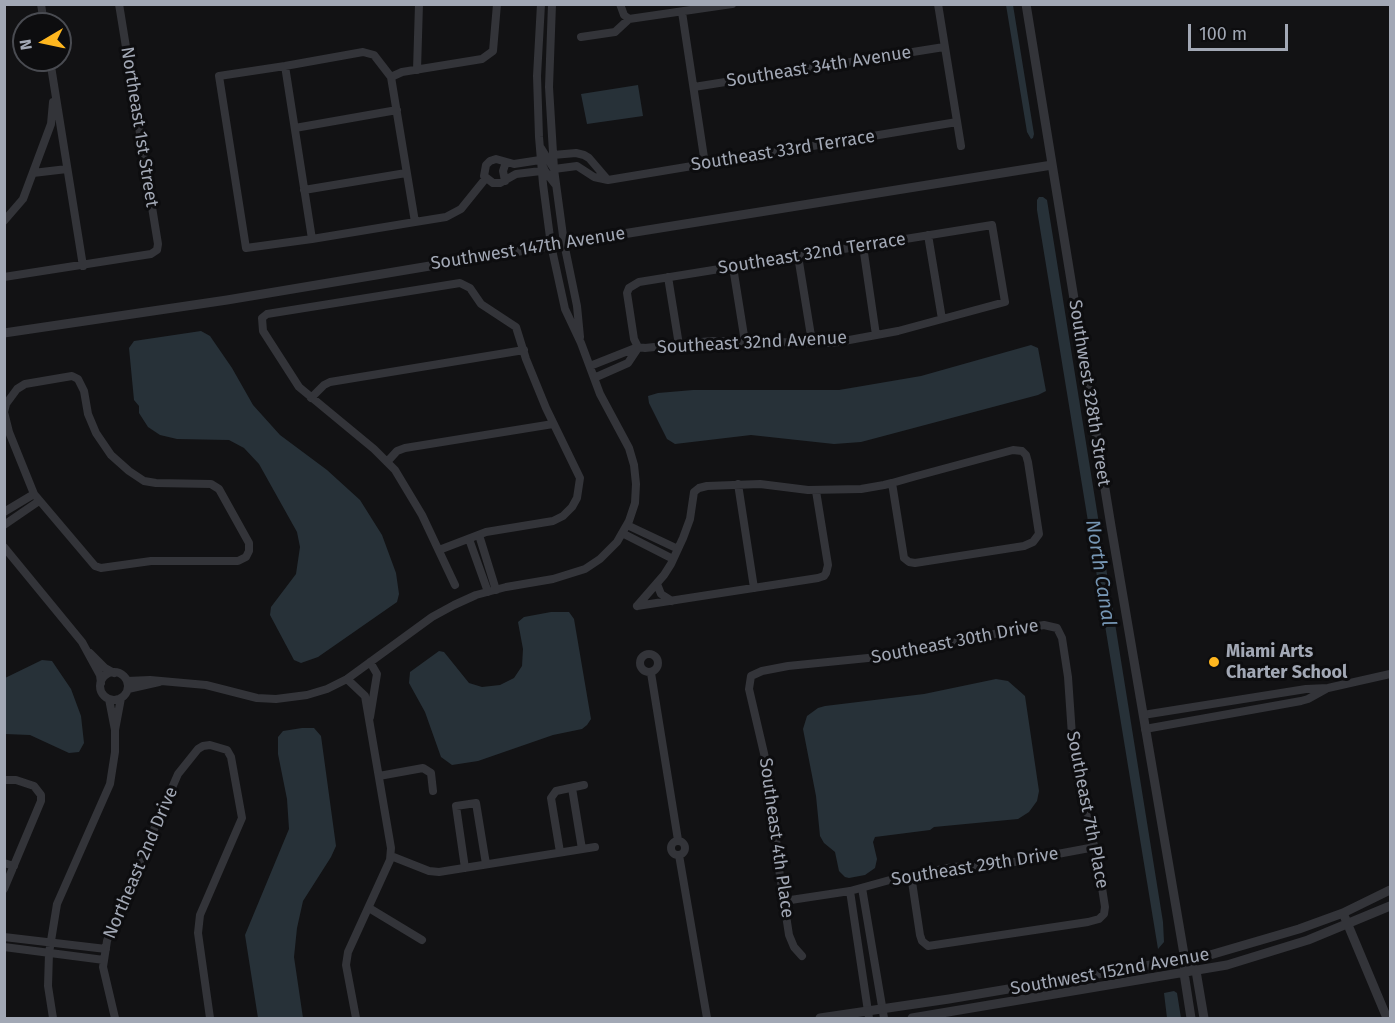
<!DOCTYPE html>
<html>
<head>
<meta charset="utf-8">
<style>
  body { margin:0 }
  #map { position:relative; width:1395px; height:1023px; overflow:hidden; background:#121214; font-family:"Fira Sans",sans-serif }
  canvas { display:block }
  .frame { position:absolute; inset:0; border:6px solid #a2a8b5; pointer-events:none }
  .north { position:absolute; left:12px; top:12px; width:60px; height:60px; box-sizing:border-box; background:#0d0d0f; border:2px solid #494b51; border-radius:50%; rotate:261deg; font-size:16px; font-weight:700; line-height:24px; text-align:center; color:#a2a8b5 }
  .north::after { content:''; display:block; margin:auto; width:21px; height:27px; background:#ffb71f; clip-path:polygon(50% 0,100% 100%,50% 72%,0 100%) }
  .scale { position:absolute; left:1188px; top:24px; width:100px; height:27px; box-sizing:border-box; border:3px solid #a2a8b5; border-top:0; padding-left:8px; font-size:18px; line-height:21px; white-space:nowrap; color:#a2a8b5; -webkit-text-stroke:4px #0d0d0f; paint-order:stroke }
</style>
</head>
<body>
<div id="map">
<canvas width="1395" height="1023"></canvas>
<div class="frame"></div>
<div class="north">N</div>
<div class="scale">100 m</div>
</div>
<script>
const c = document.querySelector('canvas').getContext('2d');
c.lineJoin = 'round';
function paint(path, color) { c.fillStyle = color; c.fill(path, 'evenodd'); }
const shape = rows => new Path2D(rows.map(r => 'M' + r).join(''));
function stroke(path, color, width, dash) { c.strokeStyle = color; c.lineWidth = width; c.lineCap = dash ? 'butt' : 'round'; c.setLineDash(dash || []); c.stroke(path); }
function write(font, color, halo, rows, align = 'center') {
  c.font = font + ' "Fira Sans",sans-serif'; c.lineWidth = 6; c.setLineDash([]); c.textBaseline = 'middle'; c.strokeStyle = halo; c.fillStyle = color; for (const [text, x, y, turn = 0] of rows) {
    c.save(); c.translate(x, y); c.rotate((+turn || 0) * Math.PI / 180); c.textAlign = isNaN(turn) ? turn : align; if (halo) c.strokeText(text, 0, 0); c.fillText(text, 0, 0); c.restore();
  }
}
paint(shape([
  [1006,5,1013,5,1034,134,1033,138,1031,139,1027,132],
  [638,85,643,116,587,124,581,94],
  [1039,197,1043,197,1047,200,1163,922,1164,942,1158,949,1037,210,1037,200],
  [201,331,210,336,232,368,253,405,280,435,327,470,360,500,382,535,396,573,399,594,397,602,318,657,301,663,294,660,270,615,271,607,296,574,300,547,297,532,259,464,244,448,229,440,177,439,160,435,148,427,139,413,139,406,134,400,129,348,134,341],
  [1031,345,1038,348,1046,391,1038,395,861,442,834,444,751,435,675,444,667,439,649,403,648,396,658,393,693,390,839,390,921,376],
  [551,612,569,612,574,619,591,719,587,725,582,729,553,735,478,761,452,765,441,757,425,712,409,683,410,672,439,651,444,652,469,683,482,687,500,685,514,678,522,666,523,649,518,622,524,617],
  [42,660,52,661,71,689,81,716,84,743,79,752,69,753,30,735,5,734,5,678],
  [996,679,1008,681,1025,696,1039,791,1037,801,1029,812,1018,819,934,827,930,830,875,837,873,842,877,859,875,868,865,875,849,878,845,877,839,871,835,852,824,843,820,836,816,796,803,729,807,716,818,708,825,706,924,694],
  [302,728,314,728,321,736,336,846,331,857,303,901,297,928,294,957,303,1018,258,1018,245,935,289,829,287,799,278,754,278,737,283,731],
  [1174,991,1177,993,1181,1018,1167,1018,1164,993]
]), '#273138');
stroke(shape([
  [41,4,44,24],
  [552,4,549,87,554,169,564,243,577,306,580,337],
  [620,4,624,15,629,19],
  [938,4,961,146],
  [682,12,705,164],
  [581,37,615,32,629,19,732,4],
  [50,60,83,266],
  [285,66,312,239],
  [417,70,419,4],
  [391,77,402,72,482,59,493,51,497,4],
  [694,87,944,47],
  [295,128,397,110],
  [541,148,554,169,577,166,594,177,608,180,957,122],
  [553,155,576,153,584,155,589,158,607,179],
  [541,171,516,174,500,183,493,183,484,176,486,165,490,161,496,159,514,164,540,160,545,171,555,184],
  [33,173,67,169],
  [505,181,503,171,506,162],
  [304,190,406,173],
  [4,221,23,199,51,124,53,102],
  [415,222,391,77,374,55,363,52,285,66,219,76,246,248,312,239,415,222,446,217,461,209,486,178],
  [928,235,942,319],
  [863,246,876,335],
  [798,256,812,342],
  [733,267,745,342],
  [4,277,151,254,157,250,158,244,119,4],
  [668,277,679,345],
  [590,366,638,347,645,348,711,341,833,343,898,331,1005,302,992,225,639,282,629,288,627,293,634,339,638,347],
  [594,378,628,363,638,348],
  [311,398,324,385,330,382,524,350],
  [4,412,6,404,17,389,25,384,72,376,78,379,84,391,88,414,96,433,111,455,129,471,144,481,156,483,211,484,219,489,249,543,249,551,246,557,238,561,151,561,101,568,95,566,34,494,9,432,4,412],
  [387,462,397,451,405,448,553,424],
  [738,484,754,588],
  [4,512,34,494],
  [4,525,39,501],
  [627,525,678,549],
  [622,533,673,559],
  [479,535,496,590],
  [469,539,488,592],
  [4,547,82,642,100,675,101,683],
  [439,550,486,532,553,521,563,516,572,507,577,498,580,478,546,408,526,359,516,327,481,304,470,288,460,283,267,314,262,318,263,331,299,387,374,449,395,470,422,515,455,585],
  [657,584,661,594,672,601],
  [637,606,664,575,671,564,683,538,690,519,694,492,699,488,707,486,760,484,808,490,861,489,884,485,892,483,913,477,1013,450,1022,451,1026,455,1028,462,1039,534,1033,542,1024,546,915,563,909,562,904,558,892,483],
  [637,606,818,578,824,576,826,573,828,565,816,491],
  [90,653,105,668,114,673],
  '640 663a9 9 0 1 1 18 0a9 9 0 1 1-18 0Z',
  [370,662,377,674,370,717],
  '100 686a14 14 0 1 1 28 0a14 14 0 1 1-28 0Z',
  [651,673,678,840],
  [347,679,365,696,391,848,390,860,348,952,346,965,356,1018],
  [127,681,150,680,206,685,257,698,276,699,307,695,327,689,347,679,432,617,454,605,476,595,506,587,553,579,585,569,600,559,617,542,629,521,635,503,636,484,634,465,629,448,600,394,581,343,565,309,551,245,543,184,539,137,537,76,541,4],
  [128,689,159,682],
  [109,699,115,730],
  [1143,715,1306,689,1328,688,1390,674],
  [1145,729,1301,701,1308,699,1326,689],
  [379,776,423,768,431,773,433,791],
  [4,780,16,780,34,786,41,795,41,801,4,889],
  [572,788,582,849],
  '671 848a7 7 0 1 1 14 0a7 7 0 1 1-14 0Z',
  [560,852,551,798,556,791,584,785],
  [679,855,707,1018],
  [391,856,429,871,439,872,595,847],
  [4,863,14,866],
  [465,868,456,806,476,803,486,864],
  [862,888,884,1018],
  [850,891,869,1018],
  [784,901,850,891,897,878,953,867,1009,863,1095,847],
  [369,908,422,940],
  [4,937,106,949],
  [4,947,104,960],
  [802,956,794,947,789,935,779,869,770,779,749,689,751,676,762,671,788,666,898,655,994,634,1044,625,1057,628,1062,638,1068,677,1073,750,1079,784,1098,862,1105,907,1104,914,1099,919,1088,922,928,946,922,941,920,935,911,875],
  [53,1018,48,986,49,953,57,904,110,784,115,752,115,730,121,698],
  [115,1018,103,967,107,941,112,926,178,774,198,749,203,746,210,745,227,750,231,757,242,818,200,915,198,933,210,1018]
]), '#333439', 8);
stroke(shape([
  [1026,4,1111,526,1185,960,1184,973,1191,1018],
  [4,333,227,300,573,242,1052,165],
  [1343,913,1387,1018],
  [1193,968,1196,971,1204,1018],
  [820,1018,949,999,1210,955,1299,929,1343,913,1390,890],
  [912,1018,1227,965,1308,940,1390,906]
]), '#333439', 9);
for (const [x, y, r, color] of [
  [1214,662,6,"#ffb71f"]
]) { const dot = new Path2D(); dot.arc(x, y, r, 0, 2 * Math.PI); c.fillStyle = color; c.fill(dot); stroke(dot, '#0d0d0f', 2); }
write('18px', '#a2a8b5', '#0d0d0f', [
  ["Southeast 34th Avenue",819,67,-9],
  ["Northeast 1st Street",139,127,81],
  ["Southeast 33rd Terrace",783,151,-9],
  ["Southwest 147th Avenue",528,249,-9],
  ["Southeast 32nd Terrace",812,254,-9],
  ["Southeast 32nd Avenue",752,343,-3],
  ["Southwest 328th Street",1089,393,81],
  ["Southeast 30th Drive",955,642,-11],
  ["Southeast 7th Place",1087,810,79],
  ["Southeast 4th Place",776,838,82],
  ["Northeast 2nd Drive",141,863,-67],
  ["Southeast 29th Drive",975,867,-9],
  ["Southwest 152nd Avenue",1110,972,-10]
]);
write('bold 18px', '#a2a8b5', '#0d0d0f', [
  ["Miami Arts",1226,652],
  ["Charter School",1226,673]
], 'left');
write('italic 20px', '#7696b4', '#0d0d0f', [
  ["North Canal",1100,573,81]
]);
</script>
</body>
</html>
